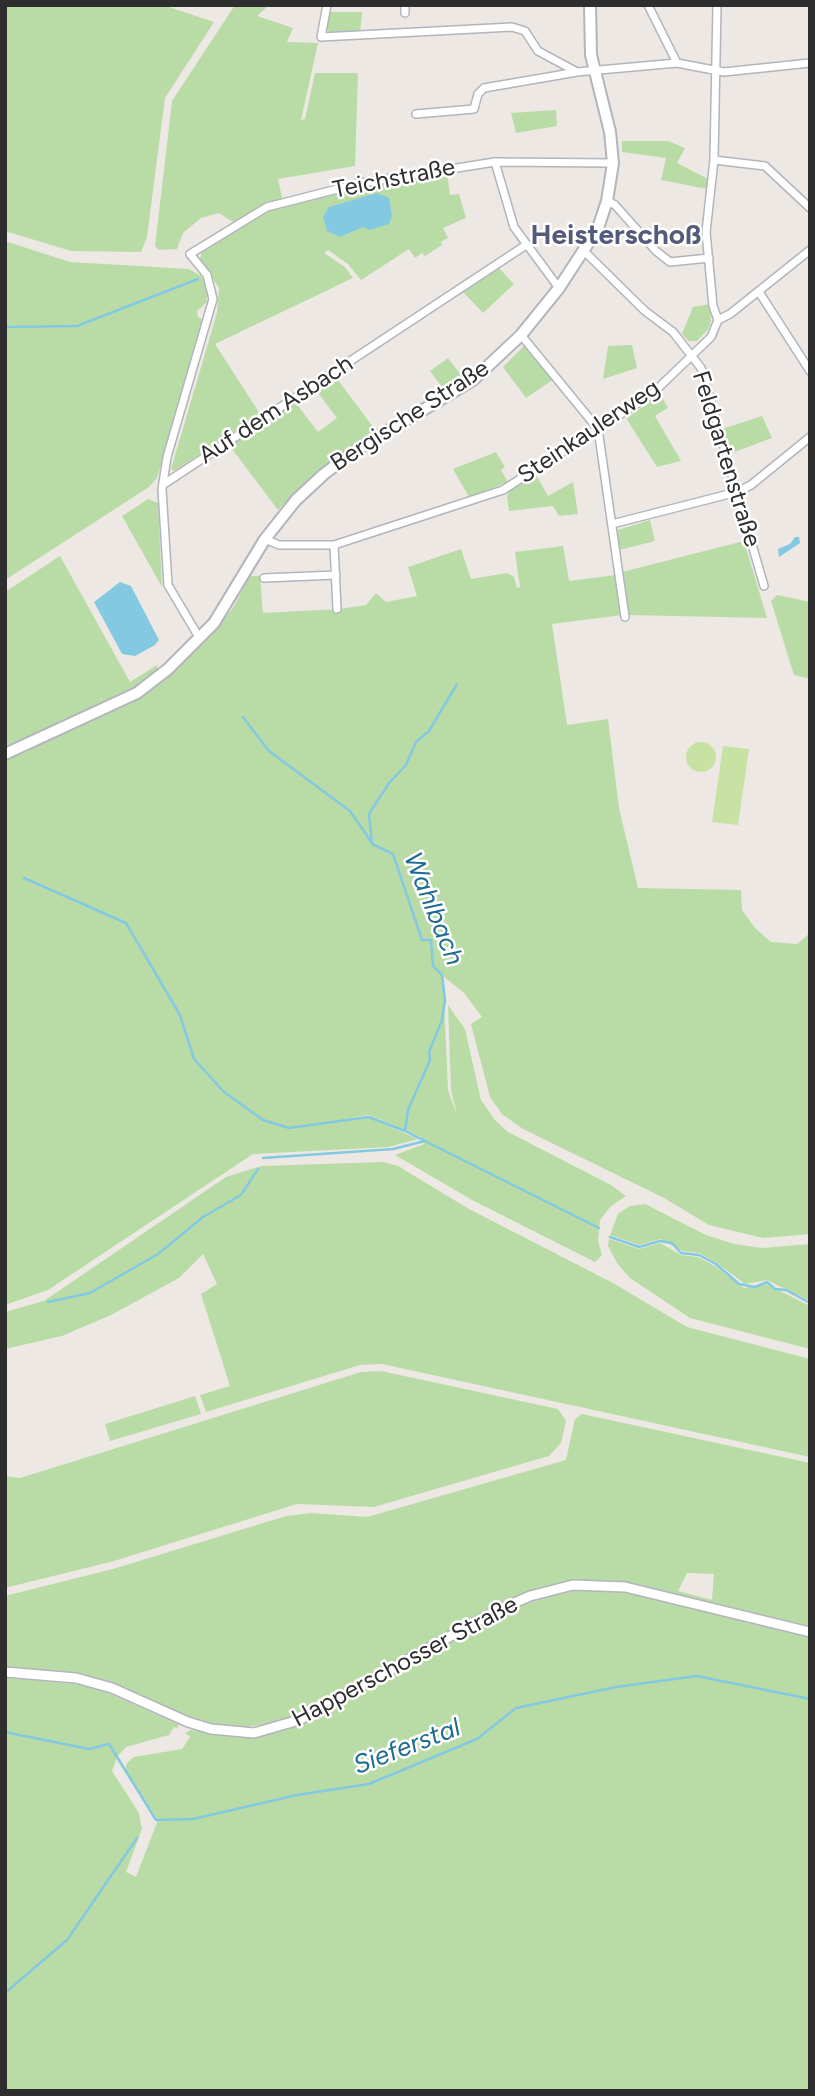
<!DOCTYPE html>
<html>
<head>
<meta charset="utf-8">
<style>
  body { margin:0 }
  #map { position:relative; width:815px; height:2096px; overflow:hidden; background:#ede8e3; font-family:Figtree,sans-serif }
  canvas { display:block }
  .frame { position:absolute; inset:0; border:7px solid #2e2e2e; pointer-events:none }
</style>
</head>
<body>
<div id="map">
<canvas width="815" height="2096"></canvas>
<div class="frame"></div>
</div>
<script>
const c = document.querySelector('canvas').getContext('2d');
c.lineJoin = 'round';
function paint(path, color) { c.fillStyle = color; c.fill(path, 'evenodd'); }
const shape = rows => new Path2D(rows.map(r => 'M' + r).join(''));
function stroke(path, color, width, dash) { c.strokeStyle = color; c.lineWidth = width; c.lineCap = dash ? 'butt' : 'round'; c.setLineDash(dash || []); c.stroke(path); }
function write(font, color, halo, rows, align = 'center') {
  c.font = font + ' Figtree,sans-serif'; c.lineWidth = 5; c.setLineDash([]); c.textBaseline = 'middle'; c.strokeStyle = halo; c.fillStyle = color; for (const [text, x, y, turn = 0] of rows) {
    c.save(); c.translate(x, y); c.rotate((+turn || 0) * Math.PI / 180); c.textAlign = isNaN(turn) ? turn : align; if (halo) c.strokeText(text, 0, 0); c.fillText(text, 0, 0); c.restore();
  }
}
paint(shape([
  [5,5,163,5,214,22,165,98,147,237,141,252,71,251,5,231],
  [235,5,269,5,257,16,293,28,287,42,318,43,301,120,305,119,315,73,358,73,355,166,278,179,282,198,233,222,219,213,201,218,183,233,177,249,159,250,155,246,172,101],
  [329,12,362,12,360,35,330,34,326,26],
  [556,110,557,126,516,133,511,113],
  [622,141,668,141,685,148,677,163,708,179,707,189,661,180,666,158,622,152],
  [447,171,450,195,459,194,466,218,443,228,448,238,441,242,442,245,425,256,422,253,415,258,409,249,361,280,348,264,328,250,324,253,345,267,353,278,215,344,260,414,174,471,171,469,217,313,219,288,203,263,199,262,203,248,270,208,352,191,352,188],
  [5,241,70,262,189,269,201,276,208,291,206,303,197,311,198,317,204,321,157,478,149,487,5,580],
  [499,268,514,284,483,313,463,292],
  [710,304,711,321,708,329,697,341,689,341,682,334,693,307],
  [525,345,554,379,526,398,503,367],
  [632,345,637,368,603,379,608,346],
  [448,358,464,379,445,391,430,371],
  [335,376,376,431,318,470,278,510,229,445,295,402,318,432,337,418,315,389],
  [659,392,668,408,655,416,681,461,657,467,626,418,649,403],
  [762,416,772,438,729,454,722,429],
  [496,452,505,467,501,470,508,482,469,497,453,469],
  [535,473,548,496,573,482,578,514,559,516,553,506,509,511,507,497,510,489],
  [148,499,158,503,162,587,122,516],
  [650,520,655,541,619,550,618,530],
  [744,541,767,618,628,615,622,572],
  [563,546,569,581,616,575,622,615,552,624,567,725,608,719,619,808,638,888,741,890,742,910,755,928,771,942,797,944,810,933,810,1234,763,1238,709,1225,664,1198,523,1129,502,1114,490,1097,471,1024,482,1017,464,993,443,976,448,1090,457,1115,451,1090,448,1005,465,1029,481,1100,495,1120,508,1132,611,1185,626,1196,611,1206,600,1220,598,1241,602,1255,595,1262,472,1200,395,1155,424,1144,421,1137,369,1115,352,1118,354,1120,370,1118,418,1139,389,1147,253,1154,48,1290,5,1305,5,759,162,681,211,635,233,608,250,576,260,576,263,613,339,609,366,605,376,593,386,602,417,596,408,567,461,549,471,579,507,573,514,577,517,588,520,587,515,552],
  [60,556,130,682,157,665,158,670,130,690,5,748,5,592],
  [777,595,810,602,810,679,794,675,771,601],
  [383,1162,398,1166,469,1209,613,1283,687,1327,810,1359,810,1457,382,1364,360,1365,206,1412,200,1395,230,1386,201,1294,217,1284,203,1254,179,1278,111,1315,62,1336,5,1349,5,1312,44,1301,226,1177,261,1166],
  [645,1204,706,1235,734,1244,762,1248,810,1244,810,1301,767,1280,745,1284,717,1263,699,1253,682,1251,660,1239,639,1245,610,1235,618,1214,630,1206],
  [609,1239,639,1249,660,1243,681,1255,698,1257,715,1266,744,1288,766,1284,810,1306,810,1349,690,1318,630,1278,617,1263,608,1246],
  [381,1371,558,1409,566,1421,561,1443,549,1456,374,1507,297,1504,114,1561,5,1588,5,1476,20,1478,361,1372],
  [195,1396,201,1414,110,1441,105,1424],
  [582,1414,810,1463,810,1627,620,1582,570,1582,537,1589,498,1605,301,1713,270,1724,236,1728,194,1720,101,1679,57,1671,5,1668,5,1596,113,1569,286,1516,311,1513,367,1517,566,1460,575,1419],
  [687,1573,714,1574,712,1600,678,1591],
  [578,1590,624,1592,810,1637,810,2091,5,2091,5,1677,92,1686,178,1724,178,1729,174,1727,169,1735,126,1747,117,1757,112,1771,139,1813,142,1829,126,1872,136,1877,158,1820,125,1771,127,1763,134,1757,182,1749,190,1737,185,1733,191,1730,248,1737,303,1723,507,1611,553,1594]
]), '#b9dca6');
paint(shape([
  '686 757a15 15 0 1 1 30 0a15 15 0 1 1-30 0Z',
  [723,746,749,749,738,825,712,822]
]), '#c8e2a4');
paint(shape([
  [377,193,389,198,392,216,389,224,370,230,363,227,340,237,327,231,323,217,329,207],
  [795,537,799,537,800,543,779,557,778,549,790,544],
  [120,582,131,586,159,640,155,645,135,656,122,654,94,602]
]), '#83c9e1');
stroke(shape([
  [5,327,77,326,198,279],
  [457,684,429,731,416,742,406,765,389,783,369,814,372,844,393,854,422,940,431,940,433,966,442,975,445,1000,442,1020,429,1052,430,1060,408,1110,405,1131,599,1228],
  [243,717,269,751,350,811,372,843],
  [24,878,126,923,180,1015,194,1059,224,1092,263,1120,289,1128,369,1117,405,1131],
  [263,1158,393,1149,425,1141],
  [610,1237,639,1247,660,1241,672,1243,681,1253,699,1255,716,1264,739,1284,755,1287,767,1282,775,1289,786,1290,810,1303],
  [48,1302,90,1293,158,1254,203,1217,241,1195,258,1169],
  [5,1732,89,1749,109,1744,156,1820,193,1819,297,1795,369,1784,477,1739,516,1708,616,1687,697,1676,810,1699],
  [5,1993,67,1940,137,1838]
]), '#83c9e1', 2.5);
const minor = shape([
  [327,5,321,37,512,27,525,31,538,51,577,72,677,63,724,72,810,63],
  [405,5,405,13],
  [648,5,677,63],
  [416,114,474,109,478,94,484,88,577,72],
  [714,160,765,166,810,208],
  [495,162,514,227,559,288],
  [607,201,615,205,656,251,670,262,709,258],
  [585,252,645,311,673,332,701,368,764,586],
  [759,292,810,371],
  [718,320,730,314,810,250],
  [521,335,598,429,625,617],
  [164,484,526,245],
  [612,524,737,492,751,485,810,437],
  [265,539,279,545,334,545,503,490,652,394,711,337,718,320,713,306,706,232,714,160,717,5],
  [334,545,337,609],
  [264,578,336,575],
  [200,639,168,585,162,489,167,457,213,299,207,275,190,254,267,207,361,183,495,162,613,163]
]);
const tertiary = shape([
  [5,1672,76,1678,112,1688,188,1722,211,1729,254,1733,299,1720,494,1612,530,1596,573,1585,625,1587,810,1632]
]);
const secondary = shape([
  [5,754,137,693,168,669,214,623,265,539,296,500,324,474,356,450,473,380,521,335,559,288,598,228,607,201,613,163,610,132,591,55,590,5]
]);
stroke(minor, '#b3b4bc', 10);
stroke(tertiary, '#b3b4bc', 12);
stroke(secondary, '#b3b4bc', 14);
stroke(minor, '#fff', 7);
stroke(tertiary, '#fff', 9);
stroke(secondary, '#fff', 10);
write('24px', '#2e2e2e', '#fff', [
  ["Teichstraße",394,179,-11],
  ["Auf dem Asbach",276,410,-33],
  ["Bergische Straße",410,416,-33],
  ["Steinkaulerweg",589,432,-34],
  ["Feldgartenstraße",726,459,73],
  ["Happerschosser Straße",405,1662,-28]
]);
write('italic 26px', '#1f6b91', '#fff', [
  ["Wahlbach",433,909,68],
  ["Sieferstal",407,1747,-21]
]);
write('bold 28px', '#535a7a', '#fff', [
  ["Heisterschoß",616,236]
]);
</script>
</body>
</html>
